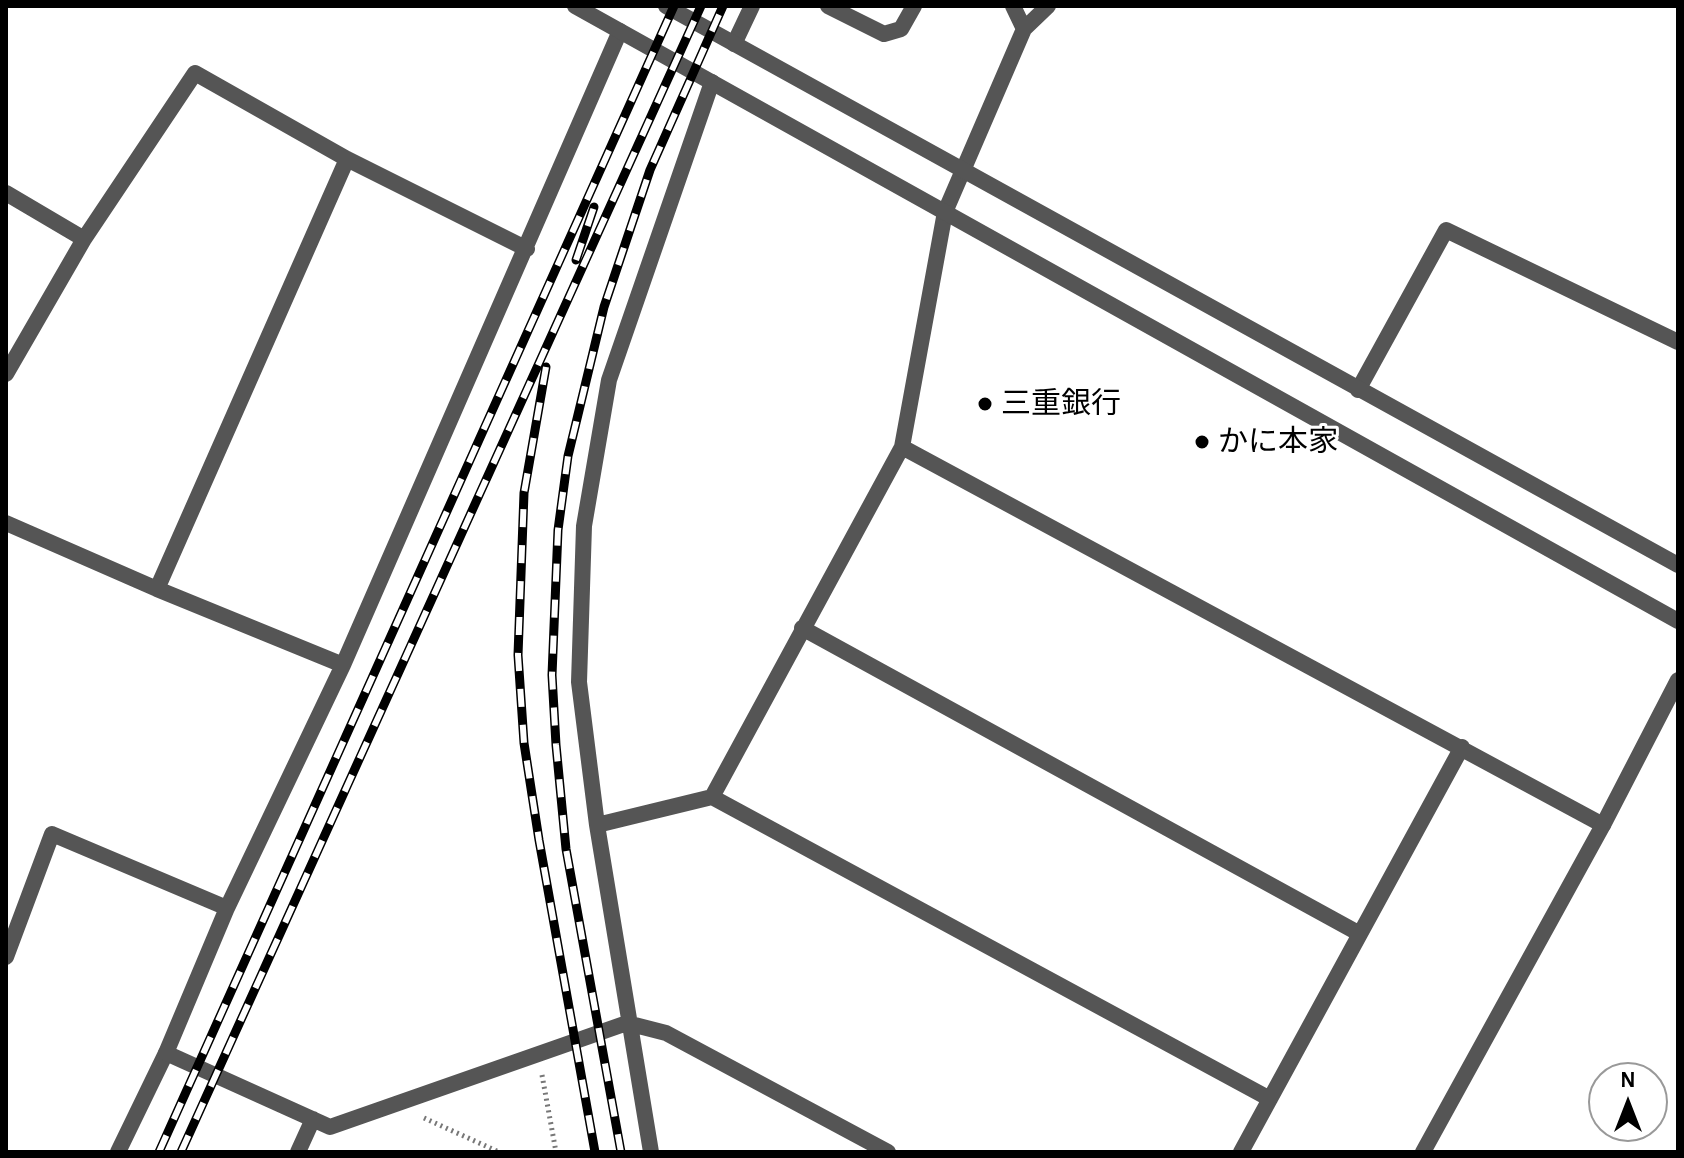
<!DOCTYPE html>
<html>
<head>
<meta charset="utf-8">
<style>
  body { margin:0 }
  #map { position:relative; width:1684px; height:1158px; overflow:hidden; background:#fff; font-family:"Alegreya Sans",sans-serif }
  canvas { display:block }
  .frame { position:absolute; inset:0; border:8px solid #000; pointer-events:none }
  .north { position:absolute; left:1588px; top:1062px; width:80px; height:80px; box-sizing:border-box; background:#fff; border:2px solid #999; border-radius:50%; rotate:0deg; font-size:22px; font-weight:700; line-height:32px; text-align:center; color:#000 }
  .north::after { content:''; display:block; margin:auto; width:28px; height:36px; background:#000; clip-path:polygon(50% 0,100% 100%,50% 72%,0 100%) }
</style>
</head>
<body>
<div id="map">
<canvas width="1684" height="1158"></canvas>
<div class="frame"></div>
<div class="north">N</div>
</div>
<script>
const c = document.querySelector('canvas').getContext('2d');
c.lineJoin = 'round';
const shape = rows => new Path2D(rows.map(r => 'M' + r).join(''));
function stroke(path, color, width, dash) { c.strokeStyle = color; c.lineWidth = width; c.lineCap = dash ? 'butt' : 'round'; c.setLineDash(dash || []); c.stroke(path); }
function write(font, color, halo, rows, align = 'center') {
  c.font = font + ' "Alegreya Sans","Noto Sans JP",sans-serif'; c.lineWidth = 6; c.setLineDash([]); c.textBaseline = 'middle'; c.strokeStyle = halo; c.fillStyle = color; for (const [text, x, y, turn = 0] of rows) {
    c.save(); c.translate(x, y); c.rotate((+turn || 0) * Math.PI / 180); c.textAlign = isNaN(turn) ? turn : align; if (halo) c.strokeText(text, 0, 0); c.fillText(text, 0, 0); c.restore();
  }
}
stroke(shape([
  [542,1075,556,1152],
  [424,1118,499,1152]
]), '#777', 5, [2, 4]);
stroke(shape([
  [734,44,752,6],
  [118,1152,166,1053]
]), '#555', 16);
stroke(shape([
  [828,6,884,34,901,29,914,6],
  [1013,6,1024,29],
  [620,31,343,665,227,908,166,1053,330,1127,627,1023,666,1033,888,1152],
  [6,193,84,239],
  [6,374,84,239,195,73,347,159,527,249],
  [1358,390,1446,230,1678,342],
  [902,447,1603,825],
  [6,523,157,589],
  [802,628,1360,934],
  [343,665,157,589,347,159],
  [712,797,902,447,945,212,1024,29,1048,6],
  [597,825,579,682,584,526,609,380,712,82],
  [6,957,52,834,227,908],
  [298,1152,313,1119],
  [651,1152,597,825,712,797,1270,1099],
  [1241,1152,1462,747]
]), '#555', 16);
stroke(shape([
  [575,6,1678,621],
  [666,6,1678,565],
  [1423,1152,1603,825,1678,680]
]), '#555', 16);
const rail = shape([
  [576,260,594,207],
  [546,367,524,493,518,655,524,743,539,840,595,1152],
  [159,1152,674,6],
  [181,1152,701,6],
  [621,1152,566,849,556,745,552,675,558,530,568,456,604,307,650,170,723,6]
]);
stroke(rail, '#000', 9);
stroke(rail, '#fff', 6, [18]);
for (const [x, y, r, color] of [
  [985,404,8,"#000"],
  [1202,442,8,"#000"]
]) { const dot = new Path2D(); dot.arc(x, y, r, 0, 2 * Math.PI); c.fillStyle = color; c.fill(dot); stroke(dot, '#fff', 3); }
write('30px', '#000', '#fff', [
  ["三重銀行",1001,404],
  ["かに本家",1218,442]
], 'left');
</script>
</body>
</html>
